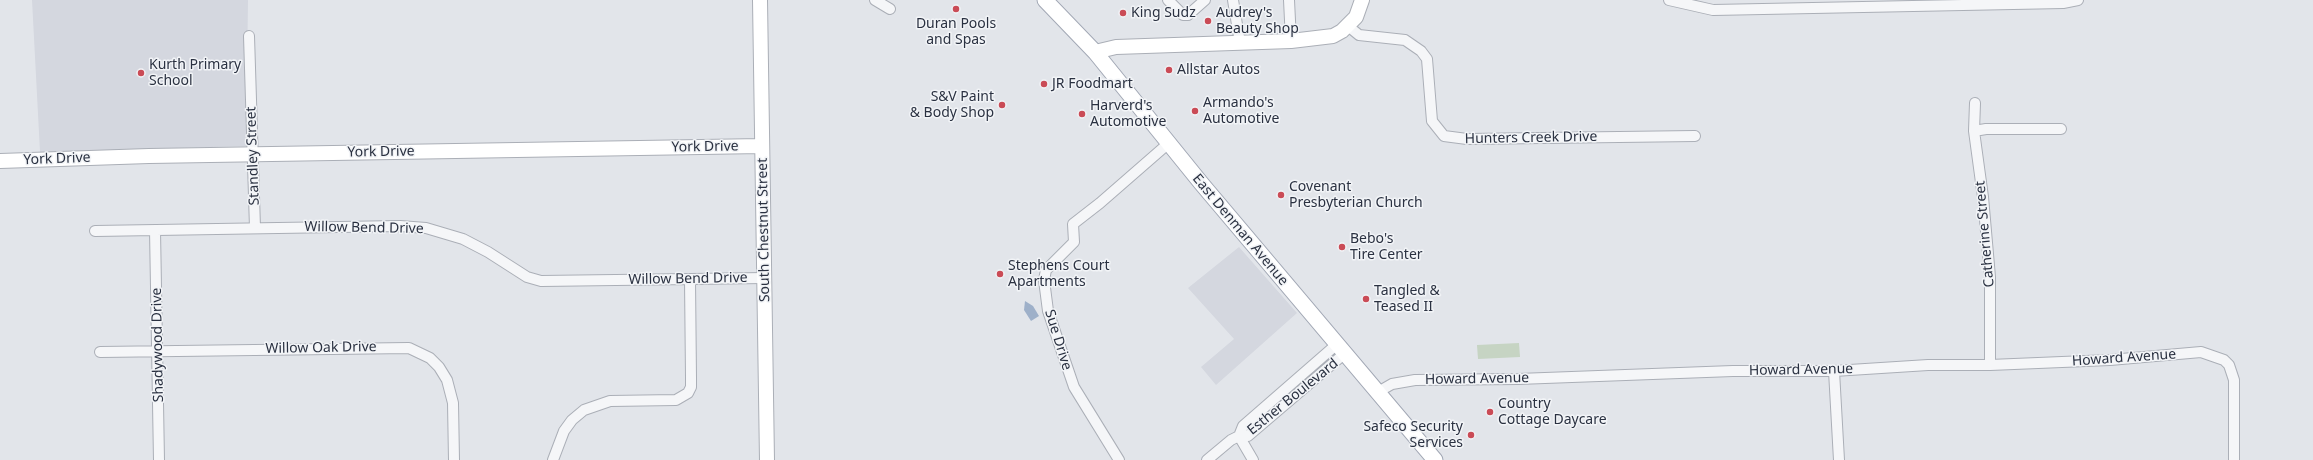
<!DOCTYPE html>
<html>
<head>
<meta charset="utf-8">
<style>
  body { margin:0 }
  canvas { display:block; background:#e2e5ea }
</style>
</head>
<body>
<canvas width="2313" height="460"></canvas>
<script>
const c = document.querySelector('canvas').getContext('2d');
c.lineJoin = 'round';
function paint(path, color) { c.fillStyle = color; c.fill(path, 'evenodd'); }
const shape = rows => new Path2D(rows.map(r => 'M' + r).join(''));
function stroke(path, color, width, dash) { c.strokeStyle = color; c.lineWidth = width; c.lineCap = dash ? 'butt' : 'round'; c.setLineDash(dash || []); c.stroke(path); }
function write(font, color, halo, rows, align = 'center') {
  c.font = font + ' "Noto Sans",sans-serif'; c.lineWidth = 3; c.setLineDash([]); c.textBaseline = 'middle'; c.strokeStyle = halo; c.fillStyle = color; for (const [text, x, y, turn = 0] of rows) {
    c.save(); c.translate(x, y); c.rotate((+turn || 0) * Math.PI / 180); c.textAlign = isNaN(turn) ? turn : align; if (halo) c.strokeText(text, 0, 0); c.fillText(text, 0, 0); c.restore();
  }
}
paint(shape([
  [32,0,248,0,246,146,40,152],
  [1239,247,1297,313,1216,385,1201,367,1234,339,1188,288]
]), '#d4d7df');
paint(shape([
  [1519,343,1520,357,1478,359,1477,345]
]), '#c6d4c3');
paint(shape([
  [1025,301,1033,306,1039,316,1031,321,1024,310]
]), '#9eb0c9');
const street = shape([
  [875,0,890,9],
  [1168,0,1183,15,1188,15,1205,0],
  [1233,0,1240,43],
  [1289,0,1291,41],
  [1669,0,1713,10,2063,3,2078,0],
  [1348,26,1359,35,1405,40,1421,51,1427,59,1432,121,1444,136,1467,139,1695,136],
  [249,36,255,228],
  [1975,103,1974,131,1983,197,1990,277,1990,365],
  [1974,131,1986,129,2061,129],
  [155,230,159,460],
  [95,231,400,226,426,228,463,239,488,252,527,277,541,281,765,278],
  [100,352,409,348,430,358,439,367,447,380,453,403,454,460],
  [1834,371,1839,460],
  [1378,392,1392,384,1415,380,1518,379,1733,371,1834,371,1928,365,1990,365,2110,360,2201,352,2224,360,2229,365,2234,380,2234,460],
  [1239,436,1243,426,1336,345],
  [1239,436,1253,460],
  [553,460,564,431,572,420,584,410,610,401,676,400,688,393,691,387,691,378,690,280],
  [1119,460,1074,387,1048,311,1044,280,1046,270,1074,242,1073,224,1100,203,1170,142],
  [1207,460,1231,440,1239,436,1248,436,1344,354]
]);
const secondary = shape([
  [760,0,767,460],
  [1095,52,1116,47,1291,41,1333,36,1342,31,1356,17,1362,0],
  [0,161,149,156,762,146]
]);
const primary = shape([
  [1045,0,1095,52,1201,183,1435,460]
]);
stroke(street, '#abafb7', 12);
stroke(secondary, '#abafb7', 16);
stroke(primary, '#a2a8b5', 17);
stroke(street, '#f5f6f8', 10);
stroke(secondary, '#fff', 14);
stroke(primary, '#fff', 15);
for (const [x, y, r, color] of [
  [956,9,4,"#ca4b56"],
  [1123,13,4,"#ca4b56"],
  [1208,21,4,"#ca4b56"],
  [1169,70,4,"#ca4b56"],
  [141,73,4,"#ca4b56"],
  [1044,84,4,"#ca4b56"],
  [1002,105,4,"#ca4b56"],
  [1195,111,4,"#ca4b56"],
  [1082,114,4,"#ca4b56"],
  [1281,195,4,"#ca4b56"],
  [1342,247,4,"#ca4b56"],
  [1000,274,4,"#ca4b56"],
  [1366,299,4,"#ca4b56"],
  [1490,412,4,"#ca4b56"],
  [1471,435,4,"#ca4b56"]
]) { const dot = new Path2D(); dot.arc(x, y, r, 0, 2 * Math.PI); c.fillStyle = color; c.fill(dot); stroke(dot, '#f2f4f7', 1.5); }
write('14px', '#2a3141', '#f2f4f7', [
  ["King Sudz",1131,13],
  ["Audrey's",1216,13],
  ["Beauty Shop",1216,29],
  ["Duran Pools",956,24,"center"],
  ["and Spas",956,40,"center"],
  ["Kurth Primary",149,65],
  ["School",149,81],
  ["Allstar Autos",1177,70],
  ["JR Foodmart",1052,84],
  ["S&V Paint",994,97,"right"],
  ["& Body Shop",994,113,"right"],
  ["Armando's",1203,103],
  ["Automotive",1203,119],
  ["Harverd's",1090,106],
  ["Automotive",1090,122],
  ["Covenant",1289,187],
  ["Presbyterian Church",1289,203],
  ["Bebo's",1350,239],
  ["Tire Center",1350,255],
  ["Stephens Court",1008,266],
  ["Apartments",1008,282],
  ["Tangled &",1374,291],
  ["Teased II",1374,307],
  ["Country",1498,404],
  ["Cottage Daycare",1498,420],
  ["Safeco Security",1463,427,"right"],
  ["Services",1463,443,"right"]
], 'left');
write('14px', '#2a3141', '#f2f4f7', [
  ["Hunters Creek Drive",1531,138,-1],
  ["York Drive",705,147,-1],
  ["York Drive",381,152,-1],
  ["Standley Street",253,156,-92],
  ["York Drive",57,159,-2],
  ["Willow Bend Drive",364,228,1],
  ["South Chestnut Street",764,230,-91],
  ["East Denman Avenue",1240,230,50],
  ["Catherine Street",1985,234,-95],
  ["Willow Bend Drive",688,279,-1],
  ["Sue Drive",1058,340,73],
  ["Shadywood Drive",158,345,-91],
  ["Willow Oak Drive",321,348,-1],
  ["Howard Avenue",2124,358,-4],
  ["Howard Avenue",1801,370,-1],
  ["Howard Avenue",1477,379,-1],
  ["Esther Boulevard",1293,397,-39]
]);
</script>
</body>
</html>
